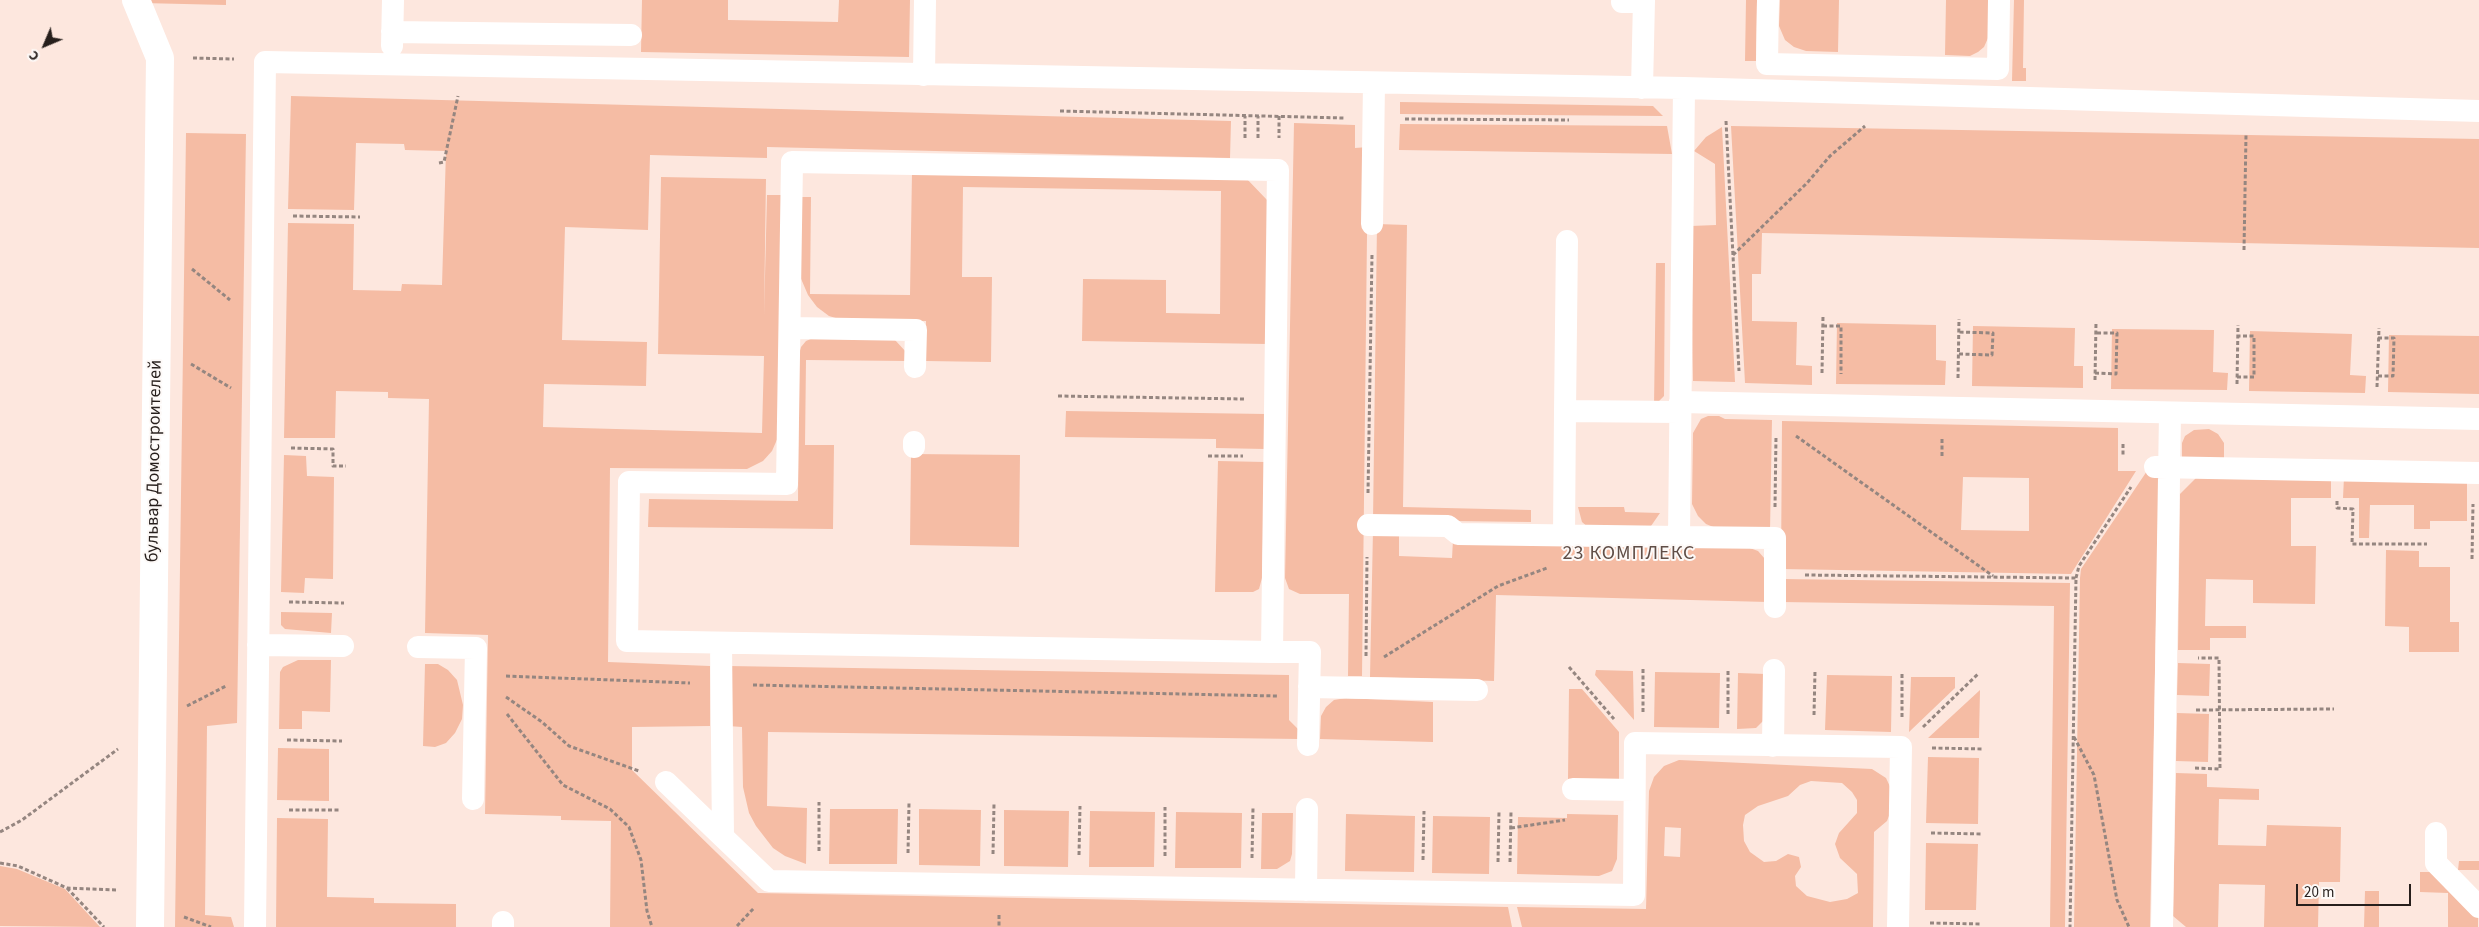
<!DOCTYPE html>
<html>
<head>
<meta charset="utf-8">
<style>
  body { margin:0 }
  #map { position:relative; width:2479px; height:927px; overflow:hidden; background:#fde7de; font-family:"Source Sans 3",sans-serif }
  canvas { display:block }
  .north { position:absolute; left:20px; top:20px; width:50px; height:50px; -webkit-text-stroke:4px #fdf9f7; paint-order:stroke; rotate:225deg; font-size:14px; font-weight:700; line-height:20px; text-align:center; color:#271f1c }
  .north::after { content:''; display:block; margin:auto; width:18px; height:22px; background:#271f1c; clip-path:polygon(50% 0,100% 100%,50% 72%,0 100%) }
  .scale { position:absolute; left:2296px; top:884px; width:115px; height:22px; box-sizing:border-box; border:2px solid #271f1c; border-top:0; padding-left:6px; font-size:15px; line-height:18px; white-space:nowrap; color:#271f1c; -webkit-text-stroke:4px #fdf9f7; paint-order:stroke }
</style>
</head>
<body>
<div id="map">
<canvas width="2479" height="927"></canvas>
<div class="north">С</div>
<div class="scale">20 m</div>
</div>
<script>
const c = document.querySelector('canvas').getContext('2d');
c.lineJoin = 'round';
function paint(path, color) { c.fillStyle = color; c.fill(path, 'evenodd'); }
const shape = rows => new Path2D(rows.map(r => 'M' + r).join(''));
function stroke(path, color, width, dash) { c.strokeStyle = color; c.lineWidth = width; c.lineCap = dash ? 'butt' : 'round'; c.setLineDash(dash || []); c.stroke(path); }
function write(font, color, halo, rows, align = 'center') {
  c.font = font + ' "Source Sans 3",sans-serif'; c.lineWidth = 4; c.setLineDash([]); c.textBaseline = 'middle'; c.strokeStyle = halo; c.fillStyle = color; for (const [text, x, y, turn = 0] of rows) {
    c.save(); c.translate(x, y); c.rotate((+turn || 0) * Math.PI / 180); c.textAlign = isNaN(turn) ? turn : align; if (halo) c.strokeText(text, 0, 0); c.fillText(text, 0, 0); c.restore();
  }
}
paint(shape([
  [142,0,226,0,226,5,142,3],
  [642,0,728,0,728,20,838,22,839,0,910,0,909,57,641,52],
  [1746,0,1757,0,1756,61,1745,61],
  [1780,0,1839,0,1838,52,1806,51,1794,47,1785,40,1779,26],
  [1946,0,1989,0,1988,38,1984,47,1978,52,1970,56,1945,55],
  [2014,0,2024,0,2023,68,2026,68,2026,81,2012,81],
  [291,96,1231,121,1230,158,767,147,767,158,650,155,648,230,565,227,562,340,647,342,646,386,544,384,543,427,762,433,764,356,658,354,661,177,766,179,764,316,767,195,785,195,779,435,772,451,763,461,747,469,610,468,608,662,710,666,710,726,632,727,632,770,758,893,1508,907,1512,927,610,927,611,821,561,820,561,816,485,814,488,635,425,633,429,399,388,398,388,392,336,391,335,438,284,438,288,223,354,224,353,290,401,291,402,284,442,285,446,151,405,150,404,144,356,143,354,210,288,209],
  [1400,102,1653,106,1663,116,1400,114],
  [1294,123,1355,125,1355,148,1368,147,1362,676,1348,676,1349,594,1300,594,1289,589,1285,578],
  [1400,124,1667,126,1672,154,1399,150],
  [1731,126,2479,139,2479,248,1762,233,1761,274,1752,274,1752,321,1797,322,1796,365,1812,366,1812,385,1745,383],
  [1722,127,1735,382,1693,381,1691,226,1716,225,1715,164,1694,151,1706,137],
  [186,133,246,134,237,723,207,726,205,915,231,917,234,927,175,927],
  [912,172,1245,177,1268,201,1267,344,1082,341,1083,279,1166,280,1166,313,1220,314,1221,191,963,187,962,277,992,277,991,362,926,361,926,321,842,320,829,316,817,307,808,295,799,274,800,197,811,197,810,294,910,295],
  [1377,224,1407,225,1403,507,1531,510,1531,522,1373,520],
  [1656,263,1665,263,1664,396,1654,406],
  [1837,323,1936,325,1936,360,1946,361,1945,385,1836,384],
  [1973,326,2075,328,2074,366,2083,366,2083,388,1972,386],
  [2112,329,2214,330,2213,372,2228,373,2227,390,2111,389],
  [2250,331,2352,334,2350,375,2366,376,2365,393,2249,391],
  [2389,335,2479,336,2479,394,2388,392],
  [813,338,895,340,907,353,907,361,806,360,805,445,834,445,833,529,648,527,649,499,798,501,799,354,801,347,806,341],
  [1066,411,1266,414,1265,449,1216,448,1216,439,1065,437],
  [1708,416,1719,416,1725,419,1772,420,1770,531,1718,529,1706,524,1698,516,1692,504,1693,433,1701,419],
  [1782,421,2118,428,2118,471,2136,471,2071,574,1781,569],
  [1963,477,2029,478,2029,531,1961,530],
  [2209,429,2218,434,2224,443,2224,463,2182,461,2182,443,2185,436,2194,430],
  [911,454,1020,455,1019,547,910,545],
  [284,455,306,456,307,476,334,477,333,579,305,578,304,593,281,592],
  [1218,461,1265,462,1262,578,1259,589,1253,592,1215,592],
  [2147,471,2159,471,2150,927,2074,927,2080,578,2081,569],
  [2199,475,2331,476,2331,498,2291,498,2291,546,2316,546,2315,604,2253,603,2253,580,2206,579,2205,626,2246,626,2246,638,2210,638,2210,650,2178,650,2180,494],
  [2344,477,2467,479,2467,521,2430,521,2430,529,2414,529,2414,505,2370,505,2369,538,2359,538,2359,498,2343,498],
  [1578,507,1624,507,1625,512,1660,513,1651,526,1589,528,1582,522],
  [1373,530,1399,531,1399,556,1452,558,1453,540,1747,547,1758,551,1765,559,1768,602,1496,595,1494,681,1370,677],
  [2386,550,2419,551,2419,567,2450,567,2450,622,2459,622,2459,652,2409,652,2409,627,2385,626],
  [1782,579,2070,583,2065,927,2050,927,2054,606,1781,602],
  [281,612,332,613,331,633,285,629,281,625],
  [298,660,331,660,330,712,302,711,302,729,279,729,280,672,283,667],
  [2178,663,2210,664,2209,696,2177,695],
  [425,664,438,664,448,670,457,680,463,705,462,719,455,733,446,743,435,747,423,746],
  [728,666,1289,675,1289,720,1299,730,1299,739,768,732,767,806,807,808,806,864,785,856,773,848,756,826,749,813,743,787,742,727,728,726],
  [1596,670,1633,671,1634,720,1595,675],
  [1655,672,1720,673,1719,728,1654,727],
  [1738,673,1766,674,1764,720,1756,728,1737,729],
  [1827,675,1892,676,1891,732,1825,730],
  [1911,677,1955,677,1955,688,1909,732],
  [1569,689,1582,689,1619,732,1619,780,1568,779],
  [1980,690,1979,738,1928,738],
  [1346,698,1433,702,1433,742,1320,739,1321,716,1326,707,1334,700],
  [2177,713,2209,714,2208,762,2176,761],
  [278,748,329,749,329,801,277,800],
  [1928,757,1979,758,1978,824,1926,823],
  [1679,760,1872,769,1886,778,1893,793,1892,808,1887,821,1874,832,1873,927,1522,927,1517,907,1646,909,1649,791,1654,777,1664,766],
  [1811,781,1842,783,1852,792,1857,800,1857,813,1839,833,1835,844,1840,858,1857,874,1858,893,1847,899,1830,902,1807,896,1796,886,1795,876,1801,867,1799,857,1788,854,1776,861,1764,862,1750,852,1744,841,1743,825,1745,815,1758,806,1788,796,1800,785],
  [1665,827,1681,828,1680,857,1664,856],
  [2176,773,2207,774,2207,787,2259,789,2259,800,2219,799,2218,845,2266,846,2267,825,2341,827,2340,882,2319,882,2318,927,2264,927,2265,885,2219,884,2218,927,2186,927,2173,916],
  [830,809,898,809,897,864,829,864],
  [919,809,981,810,980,866,919,865],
  [1004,810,1069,811,1068,867,1004,866],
  [1090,811,1155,812,1154,867,1089,867],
  [1176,812,1242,813,1241,868,1175,868],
  [1262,813,1293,813,1292,854,1290,861,1277,869,1261,869],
  [1346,814,1415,816,1414,872,1345,871],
  [1567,814,1618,815,1617,859,1612,871,1599,876,1517,874,1518,817,1567,818],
  [1433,816,1490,817,1489,874,1432,873],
  [277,818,328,819,327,897,374,898,374,903,456,904,456,927,276,927],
  [1926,843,1978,844,1976,910,1925,910],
  [2459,861,2479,861,2479,870,2458,870],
  [0,866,17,869,65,889,100,927,0,926],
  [2420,872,2434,872,2478,917,2478,927,2448,927,2448,893,2420,892],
  [2365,891,2379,891,2379,927,2364,927]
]), '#f5bca4');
stroke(shape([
  [193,58,234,59],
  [1060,111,1344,118],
  [1279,116,1279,138],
  [1405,119,1569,120],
  [1726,121,1739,371],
  [1245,138,1245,116],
  [1258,138,1258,116],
  [439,163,444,162,458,96],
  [293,216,360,217],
  [2244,250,2246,135],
  [1733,255,1807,183,1830,156,1865,126],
  [192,269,230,300],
  [1823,326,1841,326,1841,374],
  [1959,354,1992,355,1993,333,1959,332],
  [191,364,231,388],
  [1822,373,1823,316],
  [2095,373,2116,374,2117,333,2096,333],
  [2378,376,2393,376,2394,338,2378,338],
  [2237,377,2254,377,2254,336,2238,336],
  [1958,378,1959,319],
  [2095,380,2096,322],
  [2237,384,2238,325],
  [2377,387,2379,328],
  [1058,396,1245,399],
  [1796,436,1993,576],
  [2123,444,2123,457],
  [291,448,333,449,333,466,346,466],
  [1208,456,1243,456],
  [1942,456,1942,439],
  [1368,493,1372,255],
  [2337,501,2337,508,2353,509,2352,544,2427,544],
  [1775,507,1776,436],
  [2472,559,2473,504],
  [1805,575,2076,578,2070,927],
  [2076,578,2079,566,2131,487],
  [289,602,344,603],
  [1366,656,1367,557],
  [1384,657,1498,586,1547,568],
  [1569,667,1614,719],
  [506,676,690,683],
  [753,685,1277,696],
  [506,697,542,722,569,746,639,771],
  [187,706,226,686],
  [2196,710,2334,709],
  [1643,712,1643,668],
  [507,714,563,785,610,809,629,827,641,860,647,911,652,927],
  [1728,714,1728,669],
  [1814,715,1815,671],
  [1902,717,1902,672],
  [1923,727,1979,673],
  [2074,737,2094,775,2117,900,2129,927],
  [287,740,342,741],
  [1932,748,1984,749],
  [2195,768,2220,769,2219,658,2198,658],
  [289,810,340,810],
  [1511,828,1565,820],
  [0,832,22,820,118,749],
  [1931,833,1983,834],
  [819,851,819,802],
  [908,853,909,803],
  [993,854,994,804],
  [1079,855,1080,806],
  [1165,856,1165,807],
  [1252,858,1253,808],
  [1423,860,1424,811],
  [1498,862,1499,812],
  [1510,862,1511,812],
  [0,863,18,866,67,888,117,890],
  [67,888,104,927],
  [999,915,999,927],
  [184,917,211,927],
  [1930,923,1982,924],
  [737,926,754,908]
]), '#958680', 3, [4, 2.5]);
stroke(shape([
  [1768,0,1767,64,1998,69,1999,0],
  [1622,2,1644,2],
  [392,32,631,35],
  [392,46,393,0],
  [924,75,925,0],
  [1642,88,1644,0],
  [1684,88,1679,537,1775,538,1775,607],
  [1372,224,1374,83],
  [790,328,916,330,915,367],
  [1680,402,2479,419],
  [1565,411,1567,241],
  [914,447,914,442],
  [2155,467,2479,473],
  [1368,525,1448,526,1458,534,1679,537],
  [1564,535,1565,411,1680,412],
  [721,643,723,837,769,881,1634,895,1635,743,1901,747,1898,927],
  [258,645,343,646],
  [418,647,476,648,473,799],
  [1272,652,1278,170,792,162,787,484,629,482,627,641,1272,652,1310,652,1308,745],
  [1309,687,1477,690],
  [1773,746,1774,670],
  [666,782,723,837],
  [1573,789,1634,790],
  [2436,833,2436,863,2479,907],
  [1306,890,1307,809],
  [255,927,265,62,1684,88,2479,111],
  [503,927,503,922],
  [2162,927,2170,413]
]), '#fff', 22);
stroke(shape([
  [136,0,160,58,150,927]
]), '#fff', 28);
write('18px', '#271f1c', '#fdf9f7', [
  ["бульвар Домостроителей",155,461,-89]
]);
c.letterSpacing = '1px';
write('20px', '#604e47', '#fdf9f7', [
  ["23 КОМПЛЕКС",1629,555]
]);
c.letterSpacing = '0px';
</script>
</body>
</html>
